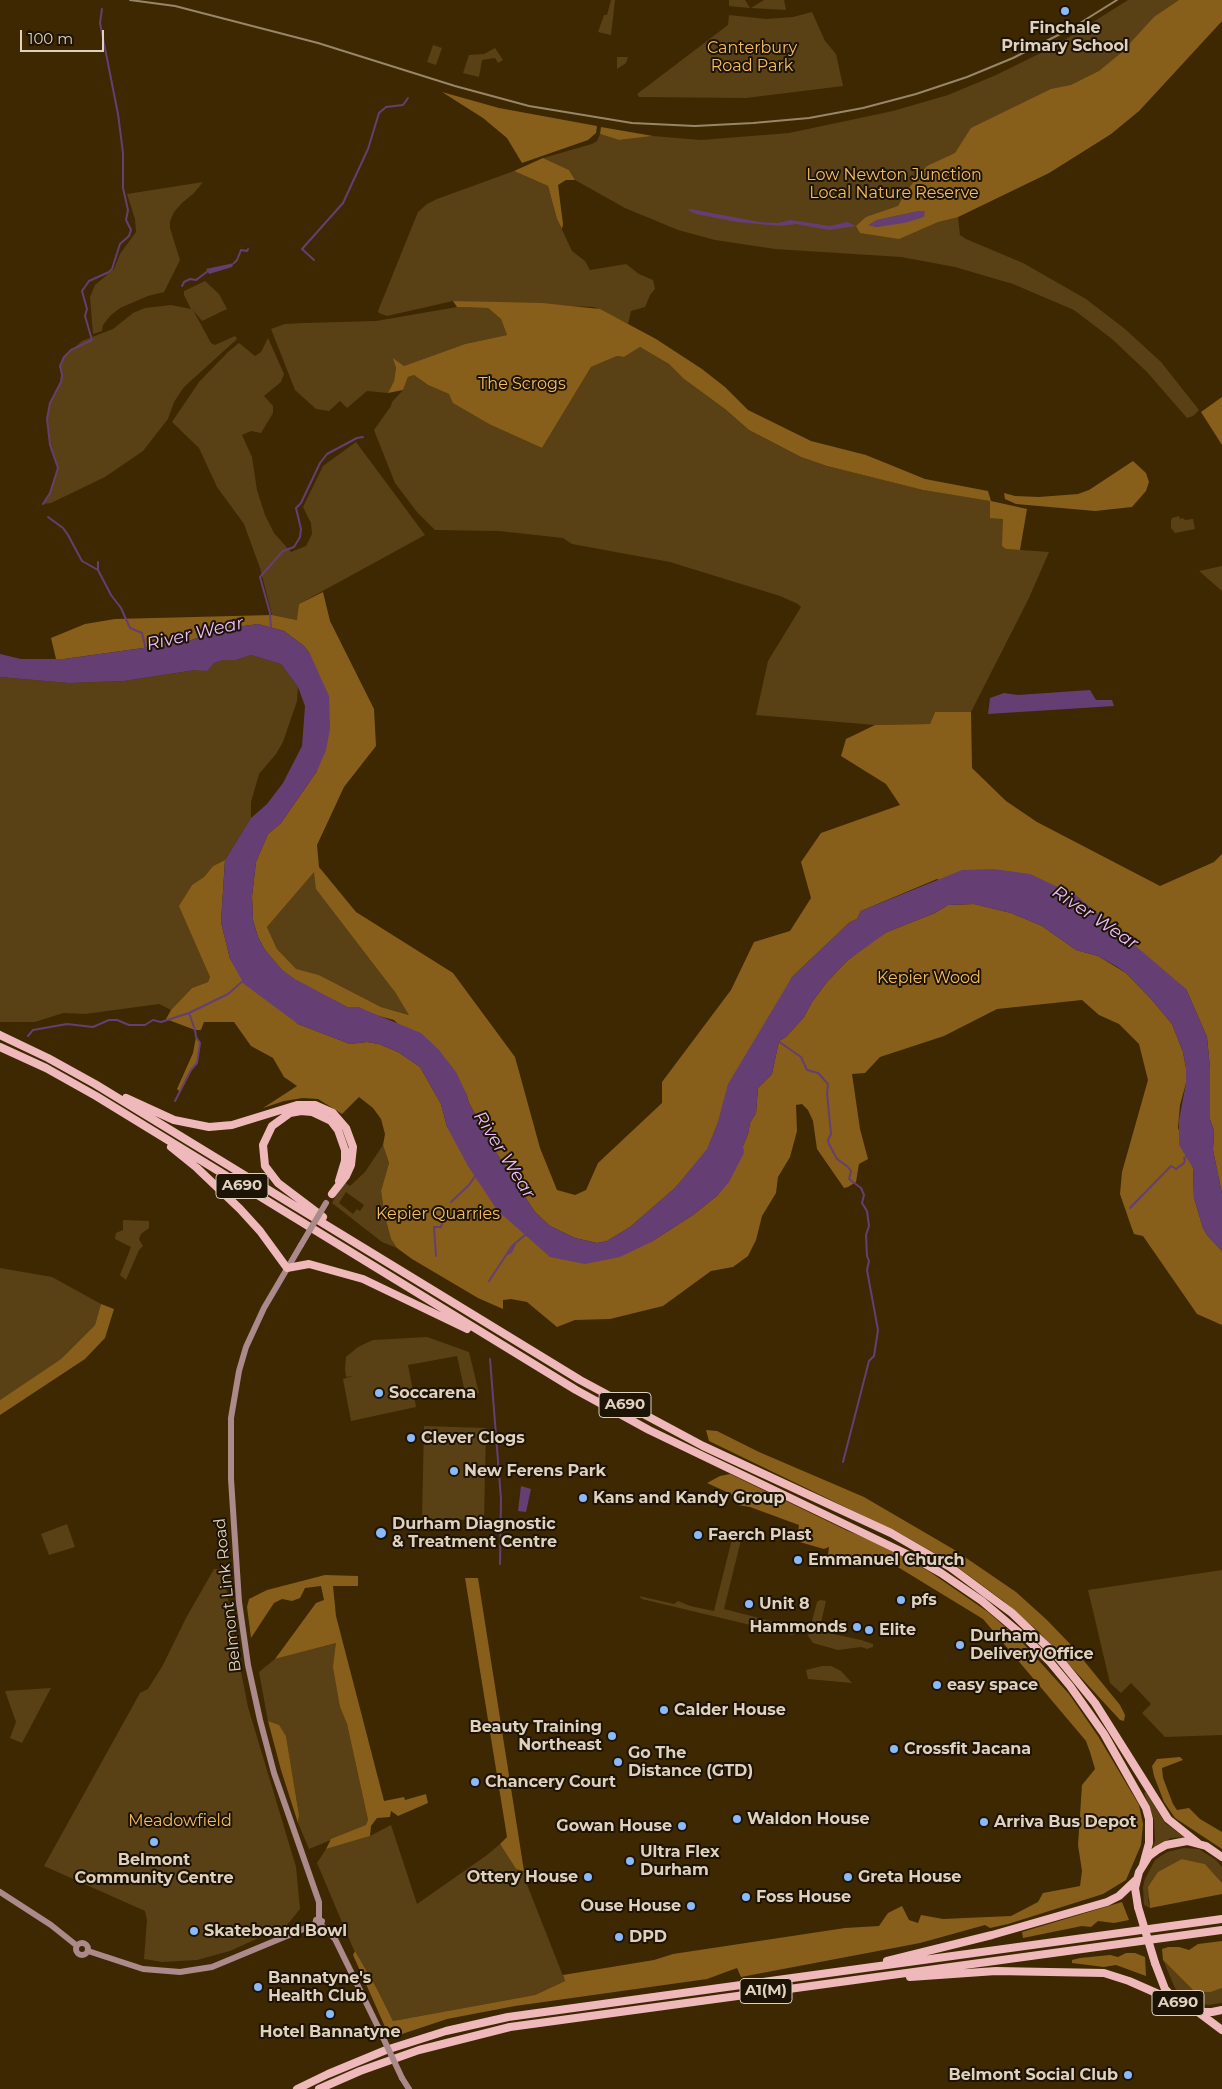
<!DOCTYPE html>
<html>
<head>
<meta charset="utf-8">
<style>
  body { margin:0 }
  #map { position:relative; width:1222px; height:2089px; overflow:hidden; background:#3e2801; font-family:Montserrat,sans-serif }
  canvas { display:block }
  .scale { position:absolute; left:20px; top:30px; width:84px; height:22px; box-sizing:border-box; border:2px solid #dfd1be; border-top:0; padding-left:6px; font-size:15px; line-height:18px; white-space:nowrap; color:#dfd1be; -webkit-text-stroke:4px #1d1405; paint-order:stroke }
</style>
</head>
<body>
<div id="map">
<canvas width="1222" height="2089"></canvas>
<div class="scale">100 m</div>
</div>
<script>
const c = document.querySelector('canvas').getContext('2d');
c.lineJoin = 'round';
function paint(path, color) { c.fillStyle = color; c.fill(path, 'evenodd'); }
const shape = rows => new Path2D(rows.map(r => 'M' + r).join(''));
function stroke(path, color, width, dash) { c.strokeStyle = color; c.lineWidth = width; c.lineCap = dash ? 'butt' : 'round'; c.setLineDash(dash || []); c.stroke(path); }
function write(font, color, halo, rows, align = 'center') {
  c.font = font + ' Montserrat,sans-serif'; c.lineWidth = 4; c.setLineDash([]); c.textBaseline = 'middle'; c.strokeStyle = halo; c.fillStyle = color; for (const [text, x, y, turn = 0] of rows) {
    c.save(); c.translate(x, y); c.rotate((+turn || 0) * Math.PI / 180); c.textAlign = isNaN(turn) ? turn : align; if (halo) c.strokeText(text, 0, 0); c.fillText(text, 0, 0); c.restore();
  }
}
paint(shape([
  [611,0,615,0,611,35,598,32,604,15,607,15],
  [729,0,745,0,750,8,729,6],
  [764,0,784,0,786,10,751,8],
  [1128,0,1222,0,1222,21,1139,111,1111,134,1049,173,958,217,960,235,966,239,1023,263,1086,299,1125,329,1161,362,1199,410,1193,416,1187,418,1147,372,1112,339,1074,310,1013,284,955,267,901,257,775,249,715,240,678,230,625,208,575,180,569,170,543,158,592,144,597,141,600,134,619,140,653,136,701,140,789,133,893,111,948,95,996,75,1055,46],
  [812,12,825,41,836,54,843,86,746,98,639,97,637,94,728,25,729,15,766,19,793,17],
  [433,45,442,48,436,65,427,62],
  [495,48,503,60,498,63,495,58,482,60,479,77,463,73,469,55,484,54],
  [617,57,628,57,626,63,617,69],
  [514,171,548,186,557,219,572,251,585,261,590,270,626,264,639,274,653,280,655,289,650,295,645,307,631,311,628,324,594,307,453,301,387,316,379,313,378,311,418,212,427,204,437,199],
  [203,182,194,193,182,203,174,212,170,221,170,228,180,260,164,292,148,296,120,308,110,316,103,325,102,331,93,334,90,297,95,285,114,269,120,254,136,232,135,219,127,194],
  [205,281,219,294,227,309,202,321,193,310,211,343,215,345,235,336,237,339,184,387,174,402,168,419,143,451,105,477,51,503,43,504,50,493,58,468,50,445,47,419,50,403,61,382,62,375,60,366,64,357,82,341,113,329,133,313,145,308,171,305,191,309,184,295,184,291],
  [457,307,488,308,501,319,507,335,465,344,404,366,394,359,396,368,394,381,388,393,367,391,347,408,340,401,329,411,316,409,295,390,271,329,285,324,304,323,376,321],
  [268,338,284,374,281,382,264,396,273,406,273,413,261,433,251,431,242,435,252,457,257,490,265,515,274,533,291,552,306,546,312,534,311,523,303,507,323,466,356,442,425,535,299,604,298,620,272,615,260,568,244,524,217,487,199,448,172,422,199,382,228,352,239,343,255,356,261,352],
  [640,347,669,364,684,379,725,409,749,430,801,457,827,466,923,490,991,501,1003,519,1006,549,1049,552,1029,598,971,712,935,712,930,724,875,725,756,715,768,661,801,607,798,604,780,596,670,562,572,544,563,538,499,531,435,530,417,512,395,483,374,430,391,406,392,402,403,390,408,377,414,375,428,385,449,394,491,425,542,448,591,367,617,356,624,357],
  [1179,516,1180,519,1183,518,1185,520,1193,519,1195,529,1175,533,1171,528,1171,521,1172,518],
  [1222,566,1222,591,1199,571],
  [251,655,281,664,298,687,297,701,283,742,276,754,259,774,251,802,251,818,225,860,213,866,204,877,192,885,180,906,210,977,208,982,192,988,171,1010,159,1004,85,1014,63,1013,35,1022,0,1022,0,677,69,683,124,681,195,670,207,670,214,663,223,660,236,660],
  [314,871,395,992,410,1015,381,1007,319,975,296,970,277,949,267,927],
  [383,1145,389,1163,381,1191,385,1217,391,1239,397,1248,382,1242,332,1203,344,1182,350,1186,365,1172],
  [346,1192,364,1205,360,1211,357,1209,353,1214,339,1203],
  [123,1220,149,1221,149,1228,141,1234,139,1239,143,1246,139,1250,126,1280,120,1275,131,1247,115,1239,116,1233,123,1230],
  [0,1268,52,1277,101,1304,95,1325,61,1359,0,1400],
  [427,1337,469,1352,479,1393,466,1397,457,1356,408,1365,416,1407,351,1421,343,1379,353,1376,346,1377,345,1369,346,1357,358,1347,373,1340],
  [424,1426,486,1428,484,1520,422,1519],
  [67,1524,75,1547,49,1555,41,1534],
  [733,1535,741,1540,724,1609,778,1623,778,1626,799,1631,797,1633,792,1635,642,1599,639,1596,674,1604,678,1601,690,1606,714,1611],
  [214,1569,223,1569,234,1636,248,1707,296,1867,300,1909,287,1925,230,1951,197,1960,162,1962,144,1959,147,1920,145,1911,44,1866,140,1693,148,1689,163,1665,186,1618],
  [1222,1570,1222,1735,1165,1737,1142,1713,1151,1704,1131,1683,1121,1693,1110,1683,1088,1590],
  [820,1600,826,1601,819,1631,861,1640,873,1644,873,1647,867,1649,861,1647,838,1650,813,1643,808,1636,817,1602],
  [336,1643,340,1707,347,1724,368,1820,367,1825,309,1849,298,1823,299,1815,286,1736,279,1726,268,1721,259,1672,275,1659],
  [822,1666,831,1666,841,1671,852,1683,808,1679,806,1670],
  [51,1688,22,1743,10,1738,16,1722,5,1691],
  [1146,1792,1165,1823,1184,1837,1171,1838,1153,1848,1155,1840,1154,1819,1144,1793],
  [391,1825,417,1904,487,1855,500,1844,516,1869,524,1871,526,1882,565,1981,535,1995,393,2021,377,1989,353,1948,317,1863,326,1849,370,1836],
  [1184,1848,1199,1849,1216,1860,1222,1867,1222,1883,1205,1864,1182,1859,1148,1900,1150,1908,1144,1905,1143,1887,1145,1879,1155,1860,1167,1852],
  [1163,1960,1195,1992,1211,1992,1222,1988,1222,2003,1208,2005,1185,1998,1175,1988]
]), '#5a4015');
paint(shape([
  [1179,0,1222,0,1222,21,1139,111,1111,134,1049,173,958,217,938,222,899,239,860,233,856,226,866,217,898,206,908,189,927,166,955,153,971,128,1051,89,1071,85,1099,71,1121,53,1154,17],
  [919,211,877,227,869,225,877,220],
  [442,92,499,108,597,126,596,133,588,140,522,163,507,138,483,118],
  [601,127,653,136,619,140,600,134],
  [543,158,569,170,575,180,566,180,558,185,563,224,562,229,557,219,548,186,514,171],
  [453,301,542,303,600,309,656,339,702,369,725,387,748,410,811,441,866,455,925,479,988,491,991,501,1027,509,1020,550,1006,549,1002,546,1003,519,990,518,990,501,923,490,827,466,801,457,749,430,725,409,684,379,669,364,640,347,624,357,617,356,591,367,542,448,491,425,453,403,449,394,428,385,414,375,408,377,403,390,388,393,394,381,396,368,393,358,404,366,465,344,507,335,501,319,488,308,457,307],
  [1222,397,1222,445,1201,412],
  [1133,461,1146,473,1149,482,1146,491,1132,507,1095,511,1016,504,1005,499,1004,493,1015,496,1039,497,1078,494,1089,490],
  [323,592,330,621,374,709,376,746,344,787,317,845,319,867,356,912,453,973,515,1057,540,1148,557,1190,575,1195,586,1190,598,1163,662,1103,662,1082,731,990,754,942,790,931,811,898,801,862,821,833,900,805,886,784,841,756,846,739,875,725,930,724,935,712,971,712,972,768,1006,801,1037,822,1160,886,1214,862,1222,854,1222,1194,1213,1150,1214,1131,1210,1119,1210,1068,1207,1037,1186,989,937,879,861,911,857,919,850,922,792,977,717,1125,707,1150,675,1188,630,1227,607,1241,597,1243,575,1238,550,1226,535,1212,497,1154,469,1103,466,1093,394,1020,372,1014,358,1007,347,1007,295,980,282,970,265,950,258,937,253,920,252,896,256,862,268,834,281,823,317,771,310,654,304,646,284,631,258,624,222,629,186,642,64,659,56,659,51,638,85,624,115,619,272,615,297,620,299,604],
  [314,872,316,889,395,992,409,1015,381,1007,319,975,296,969,277,949,267,927],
  [225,860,221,922,230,959,298,1024,350,1044,367,1042,379,1044,398,1052,420,1067,441,1104,447,1127,550,1257,651,1242,693,1215,718,1195,743,1146,748,1134,750,1123,756,1113,758,1088,772,1074,779,1041,786,1037,804,1017,812,1002,827,982,847,961,871,942,887,932,935,913,948,905,974,904,1011,913,1042,926,1076,950,1098,956,1126,973,1152,1000,1172,1024,1183,1052,1186,1068,1186,1083,1180,1105,1178,1128,1193,1168,1194,1198,1203,1228,1207,1235,1222,1251,1222,1325,1197,1314,1143,1236,1134,1234,1131,1226,1120,1194,1122,1172,1148,1080,1139,1044,1119,1024,1099,1015,1082,1000,997,1009,944,1036,880,1057,865,1073,852,1074,860,1129,868,1159,859,1164,856,1182,848,1187,844,1188,817,1149,813,1121,808,1110,802,1104,796,1105,797,1131,790,1157,778,1177,776,1193,762,1216,756,1240,748,1256,733,1267,711,1271,663,1306,610,1319,575,1320,557,1327,527,1302,511,1299,503,1300,503,1309,478,1298,412,1259,397,1248,391,1239,385,1217,381,1191,389,1163,383,1145,385,1134,381,1119,373,1108,359,1097,342,1114,318,1099,303,1098,284,1101,263,1108,297,1086,284,1077,273,1058,251,1046,234,1022,204,1022,201,1030,195,1030,166,1019,171,1010,192,988,208,982,210,977,179,906,192,885,204,877,213,866],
  [196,1037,200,1043,197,1063,191,1070,180,1092,177,1089,193,1053],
  [101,1304,114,1309,105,1338,85,1359,0,1415,0,1400,61,1359,95,1325],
  [706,1430,717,1431,759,1452,864,1497,953,1549,1016,1592,1047,1620,1071,1645,1120,1705,1125,1715,1124,1721,1120,1720,1039,1632,1002,1600,952,1563,901,1534,709,1441],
  [730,1474,848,1531,887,1547,930,1572,988,1612,1021,1641,1069,1694,1098,1736,1139,1805,1143,1824,1141,1845,1126,1880,1103,1894,1008,1924,990,1928,985,1925,920,1943,741,1977,737,1968,707,1979,515,2006,447,2019,390,2038,353,1955,355,1951,377,1989,393,2021,535,1995,565,1981,563,1975,654,1960,673,1954,845,1928,879,1926,888,1913,902,1906,909,1920,918,1923,921,1915,943,1919,1011,1916,1038,1902,1043,1893,1080,1886,1082,1871,1078,1845,1082,1785,1095,1769,1090,1752,1086,1741,983,1619,883,1558,879,1563,868,1559,865,1564,828,1555,829,1547,824,1549,796,1541,799,1525,750,1507,738,1505,731,1494,707,1483,720,1476],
  [325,1575,358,1576,358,1586,333,1586,336,1616,384,1801,404,1797,405,1800,426,1794,428,1803,398,1816,391,1811,390,1817,377,1818,371,1826,370,1836,326,1849,331,1839,366,1825,368,1820,347,1724,340,1707,333,1667,336,1643,275,1659,316,1603,324,1600,321,1586,305,1588,300,1598,292,1601,282,1599,274,1603,251,1638,247,1607,249,1599,267,1590],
  [465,1578,478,1578,524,1871,516,1869,500,1844,507,1837],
  [268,1721,279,1725,286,1736,299,1815,298,1823,281,1770],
  [1180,1757,1183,1760,1162,1768,1163,1778,1173,1804,1177,1810,1189,1808,1200,1819,1222,1832,1222,1849,1175,1818,1164,1802,1154,1776,1152,1766,1157,1759],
  [1182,1859,1205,1864,1222,1883,1222,1894,1150,1908,1148,1887,1158,1872],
  [1122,1902,1129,1920,1114,1923,1098,1921,1091,1927,1082,1926,1023,1938,1022,1932],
  [1222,1941,1222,1988,1211,1992,1195,1992,1163,1960,1162,1949,1168,1947,1179,1947,1189,1950,1198,1944],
  [1126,1953,1135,1953,1145,1957,1146,1976,1116,1965,1104,1967,1072,1963,1072,1960,1080,1958,1110,1955,1118,1957]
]), '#875f1a');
paint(shape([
  [690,209,760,222,778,223,791,220,830,226,847,222,856,226,829,230,796,224,780,226,737,222,696,214,688,210],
  [919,211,925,211,924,217,904,223,877,227,868,225,877,220],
  [234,263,232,267,209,274,206,269],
  [258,624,284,631,304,646,310,654,329,696,330,729,326,750,317,771,281,823,268,834,256,862,252,896,253,920,258,937,265,950,282,970,295,979,347,1007,358,1007,421,1033,439,1050,456,1072,466,1093,469,1103,497,1154,535,1212,550,1226,575,1238,597,1243,607,1241,630,1227,675,1188,707,1149,717,1125,728,1084,792,977,850,922,857,919,861,911,962,870,994,869,1030,874,1077,896,1186,989,1207,1037,1210,1068,1210,1119,1214,1131,1213,1150,1222,1194,1222,1251,1207,1235,1203,1228,1194,1198,1193,1168,1179,1145,1179,1120,1186,1083,1186,1068,1183,1052,1172,1024,1152,1000,1126,973,1116,966,1098,956,1076,950,1042,926,1011,913,974,904,948,905,935,913,887,932,847,961,827,982,812,1002,804,1017,786,1037,779,1041,772,1074,758,1088,756,1113,750,1123,748,1134,743,1146,744,1153,729,1182,718,1195,693,1215,651,1242,620,1257,585,1264,550,1257,497,1210,468,1166,447,1127,441,1104,420,1067,398,1052,379,1044,367,1042,350,1044,298,1024,244,984,230,959,221,922,225,860,251,818,267,804,283,783,302,746,305,706,298,687,281,664,251,655,236,660,223,660,214,663,207,671,195,670,124,681,69,683,0,677,0,654,21,659,64,659,186,642,222,629],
  [1090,690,1096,700,1112,700,1114,706,988,714,990,698,1004,693,1018,695],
  [521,1486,531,1489,526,1512,518,1511]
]), '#653e74');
stroke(shape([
  [314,260,302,249,343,203,368,149,379,113,386,107,403,105,408,98],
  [234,263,237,260,241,250,247,251,248,249],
  [182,286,184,282,190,279,196,280,208,271],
  [43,504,50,493,58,468,50,445,47,419,50,403,61,382,62,375,60,366,64,357,71,350,92,340,85,316,87,309,82,291,89,281,109,272,112,269,120,244,129,236,131,230,126,220,128,210,123,188,123,153,118,114,100,23,102,9],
  [48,517,63,528,68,535,82,561,98,570,111,595,121,608,130,628,142,633,146,650],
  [98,570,98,562],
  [271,628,270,613,260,577,283,551,294,547,300,537,301,529,296,508,301,503,320,463,327,454,357,438,363,437],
  [28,1036,33,1030,67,1024,93,1027,109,1020,117,1020,129,1025,145,1025,153,1020,161,1022,189,1013,228,994,244,980],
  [778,1041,801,1057,807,1070,818,1073,828,1084,827,1093,831,1134,828,1140,829,1144,837,1159,847,1166,851,1171,849,1179,861,1188,864,1195,862,1203,867,1211,869,1226,866,1235,867,1256,869,1261,867,1270,878,1330,874,1356,869,1361,843,1462],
  [175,1101,191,1070,197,1063,200,1043,196,1037,195,1030,189,1013],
  [451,1202,469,1185,476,1175],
  [1130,1208,1171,1166,1176,1169,1184,1163,1185,1160,1184,1158,1187,1156],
  [508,1254,511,1252,515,1244],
  [436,1256,434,1227,441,1227,445,1210],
  [489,1281,512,1246,525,1235],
  [490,1359,501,1499,500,1564]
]), '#653e74', 2);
stroke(shape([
  [301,1245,264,1308,246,1347,239,1371,231,1418,231,1479,239,1602,248,1665,260,1720,274,1773,319,1902,319,1919],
  [0,1892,51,1925,76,1945],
  [321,1925,335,1939,378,2027],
  '76 1949a6 6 0 1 1 12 0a6 6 0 1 1-12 0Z',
  [88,1951,143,1969,180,1972,212,1967,306,1928,315,1925,320,1927,322,1921,316,1920,315,1925],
  [402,2078,409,2089]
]), '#ac898a', 6);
stroke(shape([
  [0,1035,48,1058,95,1084,580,1380,703,1446,891,1533,950,1567,1012,1613,1056,1655,1095,1703,1168,1819,1198,1843],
  [0,1047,46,1068,96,1096,576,1390,649,1430,913,1557,941,1573,982,1601,1028,1640,1050,1662,1070,1686,1104,1734,1146,1808,1149,1819,1149,1843,1143,1865],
  [126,1098,174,1120,209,1127,232,1125,297,1105,315,1105,333,1113,346,1128,353,1147,351,1165,346,1176,332,1194],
  [171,1147,197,1168,240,1209,260,1231,287,1268,309,1264,363,1279,467,1329],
  [323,1217,278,1183,265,1166,263,1145,272,1126,290,1113,301,1111,312,1112,331,1121,338,1130,345,1150,345,1161,339,1181],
  [1138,1907,1135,1888,1139,1872,1149,1856,1157,1850,1166,1845,1187,1841,1206,1846,1222,1857],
  [887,1961,992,1935,1107,1902,1119,1896,1137,1879],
  [1155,1963,1165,1989,1179,2003,1198,2012,1212,2012,1222,2010],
  [910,1977,996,1971,1104,1973,1129,1981,1179,2003],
  [1198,2012,1222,2030],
  [297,2089,328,2074,386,2050,446,2031,508,2017,1222,1919],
  [319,2089,360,2071,419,2050,510,2027,1222,1930]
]), '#efb9bb', 8);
stroke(shape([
  [130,0,175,6,318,43,455,86,529,106,632,123,695,126,753,123,809,118,863,108,916,94,967,77,1013,58,1072,28,1117,0]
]), '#97866a', 2);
stroke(shape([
  [301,1245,326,1203],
  [378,2027,402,2078]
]), '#ac898a', 6);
stroke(shape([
  [1138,1907,1155,1963]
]), '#efb9bb', 8);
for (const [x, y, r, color] of [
  [1065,11,5,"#8abafc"],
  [379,1393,5,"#8abafc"],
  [411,1438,5,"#8abafc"],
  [454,1471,5,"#8abafc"],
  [583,1498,5,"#8abafc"],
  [381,1533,6,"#8abafc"],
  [698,1535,5,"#8abafc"],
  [798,1560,5,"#8abafc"],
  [901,1600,5,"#8abafc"],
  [749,1604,5,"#8abafc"],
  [857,1627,5,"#8abafc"],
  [869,1630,5,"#8abafc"],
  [960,1645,5,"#8abafc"],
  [937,1685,5,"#8abafc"],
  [664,1710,5,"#8abafc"],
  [612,1736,5,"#8abafc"],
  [894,1749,5,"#8abafc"],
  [618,1762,5,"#8abafc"],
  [475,1782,5,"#8abafc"],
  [737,1819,5,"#8abafc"],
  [984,1822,5,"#8abafc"],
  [682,1826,5,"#8abafc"],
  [154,1842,5,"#8abafc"],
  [630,1861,5,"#8abafc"],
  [588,1877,5,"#8abafc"],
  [848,1877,5,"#8abafc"],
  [746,1897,5,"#8abafc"],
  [691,1906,5,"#8abafc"],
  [194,1931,5,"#8abafc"],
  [619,1937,5,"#8abafc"],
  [258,1987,5,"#8abafc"],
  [330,2014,5,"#8abafc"],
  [1128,2075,5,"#8abafc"]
]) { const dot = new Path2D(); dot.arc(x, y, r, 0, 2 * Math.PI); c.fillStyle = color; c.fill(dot); stroke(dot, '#1d1405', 2); }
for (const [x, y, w] of [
  [242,1186,52],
  [625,1405,52],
  [766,1991,52],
  [1178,2003,52]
]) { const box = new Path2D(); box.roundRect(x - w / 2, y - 12.5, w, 25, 4); c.fillStyle = '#1d1405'; c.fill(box); stroke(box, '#dfd1be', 1); }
write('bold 15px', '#dfd1be', null, [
  ["A690",242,1186],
  ["A690",625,1405],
  ["A1(M)",766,1991],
  ["A690",1178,2003]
]);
write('bold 16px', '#dfd1be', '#1d1405', [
  ["Finchale",1065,28,"center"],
  ["Primary School",1065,46,"center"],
  ["Soccarena",389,1393],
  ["Clever Clogs",421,1438],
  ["New Ferens Park",464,1471],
  ["Kans and Kandy Group",593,1498],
  ["Durham Diagnostic",392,1524],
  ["& Treatment Centre",392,1542],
  ["Faerch Plast",708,1535],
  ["Emmanuel Church",808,1560],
  ["pfs",911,1600],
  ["Unit 8",759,1604],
  ["Hammonds",847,1627,"right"],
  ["Elite",879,1630],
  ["Durham",970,1636],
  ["Delivery Office",970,1654],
  ["easy space",947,1685],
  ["Calder House",674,1710],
  ["Beauty Training",602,1727,"right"],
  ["Northeast",602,1745,"right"],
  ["Crossfit Jacana",904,1749],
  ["Go The",628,1753],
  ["Distance (GTD)",628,1771],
  ["Chancery Court",485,1782],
  ["Waldon House",747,1819],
  ["Arriva Bus Depot",994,1822],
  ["Gowan House",672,1826,"right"],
  ["Ultra Flex",640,1852],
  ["Durham",640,1870],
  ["Belmont",154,1860,"center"],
  ["Community Centre",154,1878,"center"],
  ["Ottery House",578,1877,"right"],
  ["Greta House",858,1877],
  ["Foss House",756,1897],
  ["Ouse House",681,1906,"right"],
  ["Skateboard Bowl",204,1931],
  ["DPD",629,1937],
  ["Bannatyne's",268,1978],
  ["Health Club",268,1996],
  ["Hotel Bannatyne",330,2032,"center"],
  ["Belmont Social Club",1118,2075,"right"]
], 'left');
write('16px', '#f6bc61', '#1d1405', [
  ["Canterbury",752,48],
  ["Road Park",752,66],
  ["Low Newton Junction",894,175],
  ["Local Nature Reserve",894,193],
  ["The Scrogs",522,384],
  ["Kepier Wood",929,978],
  ["Kepier Quarries",438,1214],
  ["Meadowfield",180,1821]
]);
write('16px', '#dfd1be', '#1d1405', [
  ["Belmont Link Road",228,1595,-96]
]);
write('italic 18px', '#edbeff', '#1d1405', [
  ["River Wear",195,634,-13],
  ["River Wear",1095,918,34],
  ["River Wear",504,1155,58]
]);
</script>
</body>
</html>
